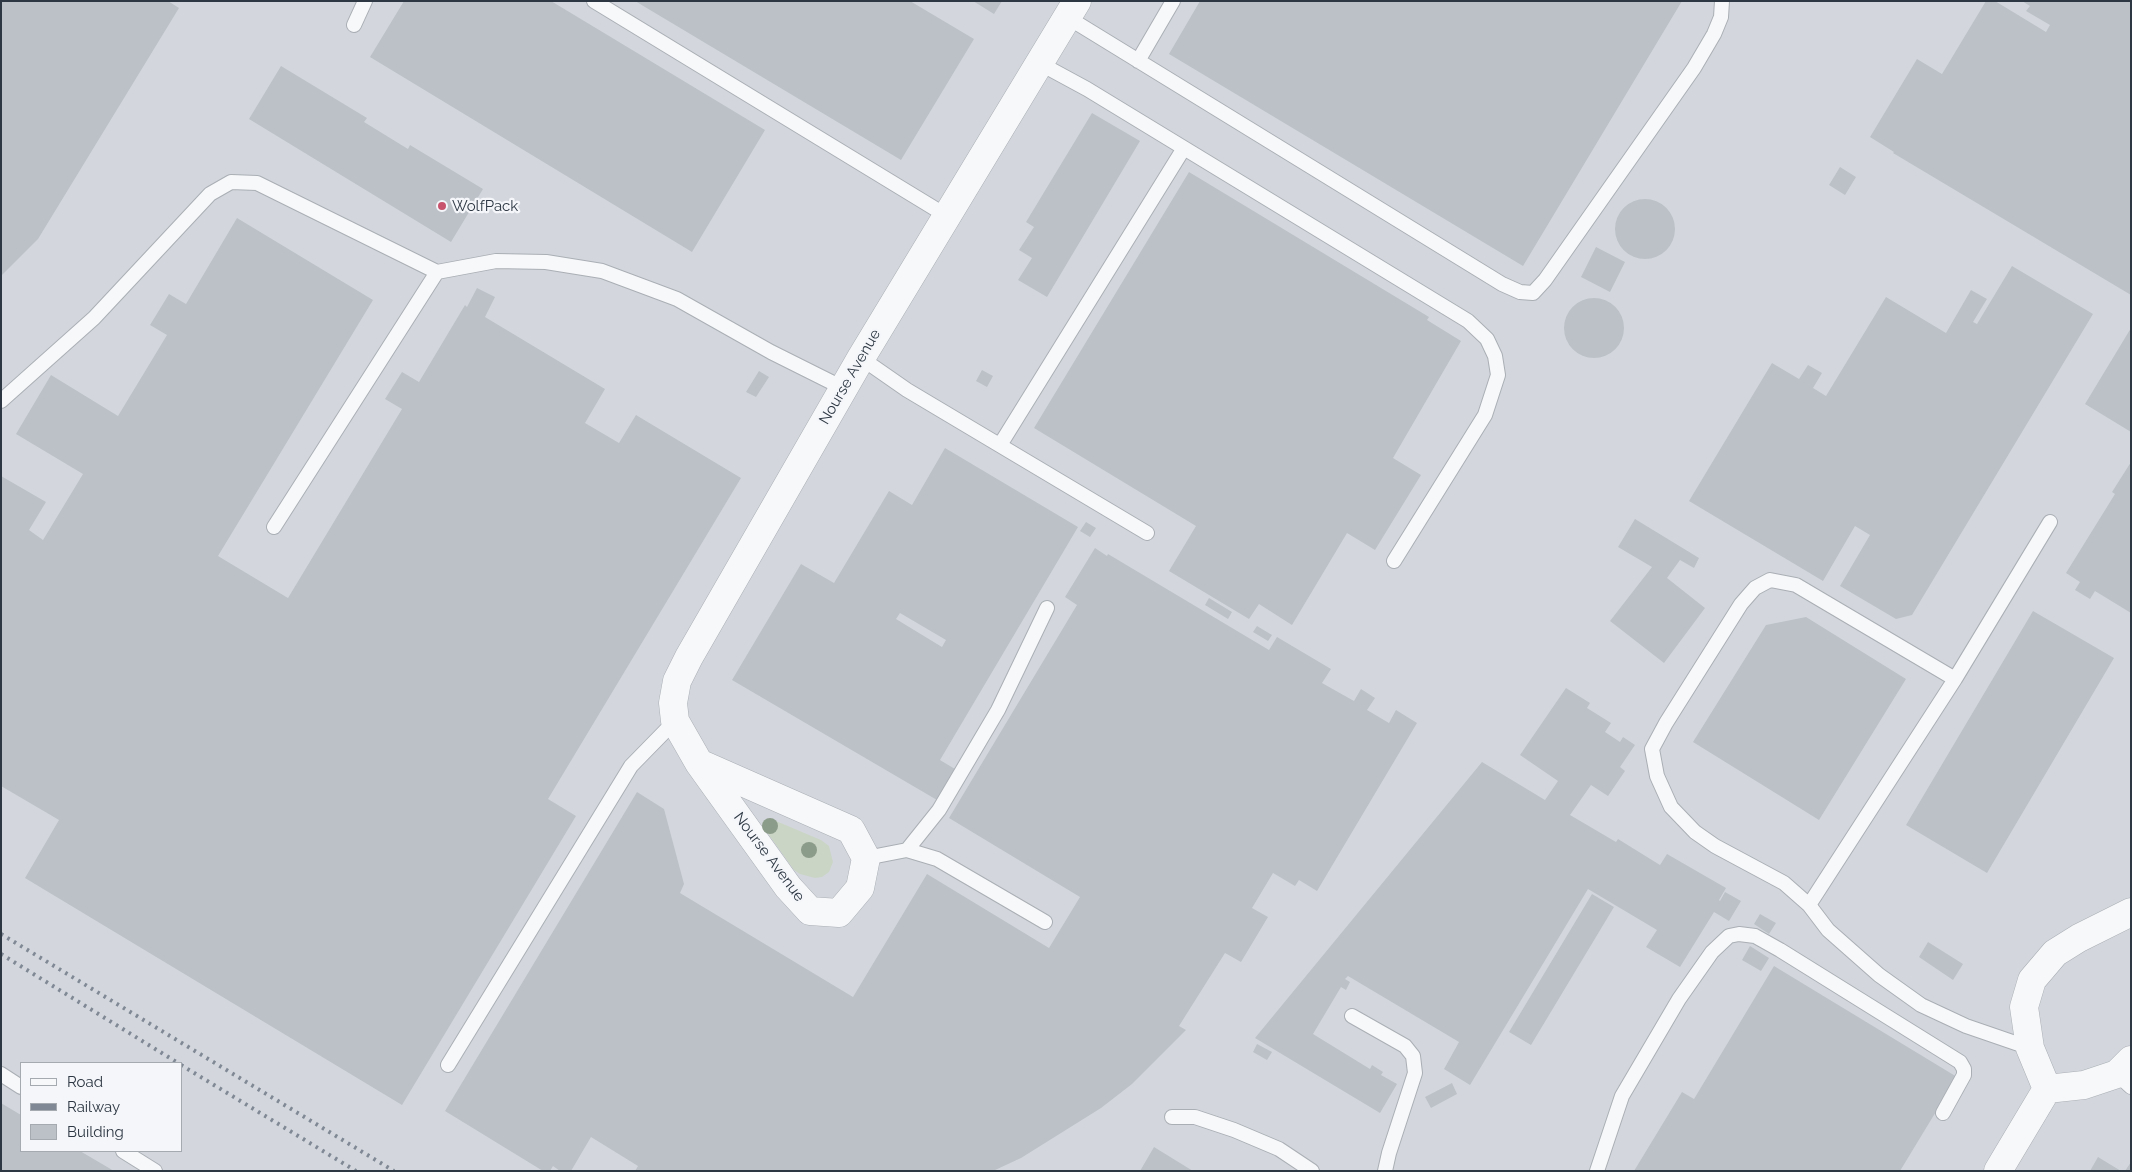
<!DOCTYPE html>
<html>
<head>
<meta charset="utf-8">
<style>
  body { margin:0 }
  #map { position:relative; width:2132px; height:1172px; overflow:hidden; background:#e5e8eb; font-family:Raleway,sans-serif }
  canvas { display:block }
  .frame { position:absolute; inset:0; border:2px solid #2d3743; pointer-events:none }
  .legend { position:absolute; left:20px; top:1062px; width:162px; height:90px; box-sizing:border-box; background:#f4f6f9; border:1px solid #a4aab0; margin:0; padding:6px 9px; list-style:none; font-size:15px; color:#2d3743 }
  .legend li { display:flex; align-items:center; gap:10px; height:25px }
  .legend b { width:25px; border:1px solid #a4aab0 }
</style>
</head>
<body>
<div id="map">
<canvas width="2132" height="1172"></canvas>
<div class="frame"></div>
<ul class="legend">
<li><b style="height:6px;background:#f7f8fa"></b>Road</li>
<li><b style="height:6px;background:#7f8894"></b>Railway</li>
<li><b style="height:14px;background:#bcc1c8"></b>Building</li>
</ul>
</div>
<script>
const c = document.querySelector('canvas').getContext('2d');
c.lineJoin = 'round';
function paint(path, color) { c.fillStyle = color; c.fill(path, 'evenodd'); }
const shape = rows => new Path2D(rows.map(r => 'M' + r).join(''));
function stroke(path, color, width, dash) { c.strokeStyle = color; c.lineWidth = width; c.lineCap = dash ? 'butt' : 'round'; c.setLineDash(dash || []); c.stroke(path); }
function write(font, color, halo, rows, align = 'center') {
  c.font = font + ' Raleway,sans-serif'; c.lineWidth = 4.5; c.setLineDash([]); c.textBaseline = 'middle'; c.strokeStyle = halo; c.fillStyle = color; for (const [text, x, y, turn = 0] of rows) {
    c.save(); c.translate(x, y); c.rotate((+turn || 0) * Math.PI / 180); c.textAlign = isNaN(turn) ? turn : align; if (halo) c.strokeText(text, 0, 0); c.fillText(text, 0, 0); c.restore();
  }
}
paint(shape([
  [1,1,2131,1,2131,1171,1,1171],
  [21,1063,181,1063,181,1151,21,1151]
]), '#d3d7dd');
paint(shape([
  [769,818,821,840,829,846,833,862,829,872,822,877,815,878,800,874,794,870,764,828,765,822]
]), '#cbd5c6');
paint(shape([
  [1,1,168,1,179,8,38,239,1,276],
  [404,1,551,1,765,130,692,252,370,57],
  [635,1,910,1,974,39,901,160],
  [973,1,1002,1,994,14],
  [1200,1,1682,1,1523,266,1169,54],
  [1986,1,1995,1,2046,32,2050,25,2026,11,2030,6,2022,1,2131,1,2131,295,1893,153,1894,152,1870,137,1917,59,1942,74],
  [281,66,367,118,364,122,408,149,410,145,483,189,451,242,249,119],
  [1092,113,1140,141,1047,297,1018,280,1032,258,1019,250,1034,227,1026,222],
  [1840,167,1856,177,1845,195,1829,185],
  [1189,172,1429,317,1427,320,1461,341,1393,458,1421,475,1375,550,1347,533,1292,625,1259,604,1249,619,1169,571,1196,526,1034,428],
  '1615 229a30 30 0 1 1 60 0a30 30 0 1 1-60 0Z',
  [237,218,373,300,218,556,288,598,402,409,385,399,402,372,419,382,465,305,467,307,477,288,495,297,485,317,605,389,585,423,619,443,636,415,741,478,548,799,576,816,402,1105,25,878,59,820,1,786,1,476,46,502,29,530,43,540,83,474,16,434,51,375,118,416,167,335,150,325,169,294,186,304],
  [1596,247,1625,262,1610,292,1581,277],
  [2012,266,2093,314,1912,615,1896,619,1840,586,1870,535,1855,526,1823,581,1689,501,1772,363,1799,379,1808,365,1822,373,1813,388,1826,396,1886,297,1946,333,1971,290,1987,299,1973,322,1977,324],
  '1564 328a30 30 0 1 1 60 0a30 30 0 1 1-60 0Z',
  [2131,328,2131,432,2085,404],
  [982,370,993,376,987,387,976,381],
  [759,371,769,377,756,397,746,392],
  [945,448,1078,527,940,760,955,769,937,800,732,680,801,564,834,583,889,491,912,505],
  [900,613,946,640,942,647,896,619],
  [2131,462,2131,613,2095,591,2090,599,2075,590,2080,582,2066,573,2115,494,2112,492],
  [1635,519,1699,558,1694,568,1680,560,1667,578,1705,608,1664,663,1610,621,1652,567,1618,547],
  [1086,522,1096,528,1090,537,1080,531],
  [1095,548,1107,556,1108,554,1269,650,1277,637,1331,669,1322,683,1354,701,1361,689,1375,698,1367,710,1389,723,1396,710,1417,723,1317,891,1299,880,1295,886,1273,873,1252,908,1268,917,1241,962,1225,953,1179,1026,1186,1030,1132,1084,1101,1108,1021,1158,993,1171,635,1171,638,1166,591,1137,571,1171,560,1171,553,1166,550,1171,543,1171,445,1111,637,792,664,809,684,884,680,893,853,997,927,874,1049,948,1080,897,949,818,1077,605,1065,597],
  [1209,598,1232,612,1228,619,1205,605],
  [2033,611,2114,658,1987,873,1906,825],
  [1806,617,1906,679,1819,820,1693,742,1766,625],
  [1257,626,1272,635,1268,641,1253,632],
  [1566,688,1590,703,1587,708,1611,723,1605,732,1620,742,1623,737,1635,745,1620,767,1625,771,1608,796,1591,785,1570,815,1616,842,1618,839,1660,865,1667,854,1726,888,1719,900,1720,901,1725,892,1741,901,1729,921,1714,912,1680,967,1646,947,1657,930,1588,889,1470,1085,1444,1069,1459,1042,1348,976,1345,979,1350,982,1346,990,1341,987,1313,1034,1370,1069,1372,1065,1383,1072,1381,1075,1397,1084,1380,1113,1255,1038,1482,762,1545,800,1558,781,1520,755],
  [1592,894,1614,907,1531,1045,1509,1032],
  [1760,914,1776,923,1769,934,1754,924],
  [1928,942,1963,964,1953,980,1919,957],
  [1750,946,1769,958,1761,971,1742,960],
  [1774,966,1957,1077,1900,1171,1634,1171,1682,1092,1694,1099],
  [1257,1044,1272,1052,1267,1060,1253,1052],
  [1452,1083,1457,1094,1431,1108,1425,1097],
  [1,1103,21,1115,21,1151,80,1151,114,1171,1,1171],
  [1154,1147,1193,1171,1140,1171],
  [2098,1157,2121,1171,2090,1171],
  [2131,1162,2131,1171,2125,1171]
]), '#bcc1c8');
const lane = shape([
  [594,1,947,216],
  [1067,17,1502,284,1520,292,1533,293,1545,280,1694,68,1714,34,1721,17,1722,1],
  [354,25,365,1],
  [1138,61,1173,1],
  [1039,63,1087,89,1468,321,1487,339,1495,356,1498,375,1485,415,1394,561],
  [861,358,907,390,1147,533],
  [1,401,94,318,210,194,231,182,257,183,437,272,496,261,546,262,602,271,677,299,771,352,843,388],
  [1000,445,1184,148],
  [274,527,437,272],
  [1955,679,1796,585,1770,580,1755,588,1741,604,1666,723,1652,749,1657,776,1671,807,1695,832,1715,846,1784,883,1809,905,1828,930,1879,975,1921,1005,1966,1026,2030,1048],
  [907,850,939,810,998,710,1047,608],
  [866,858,907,850,937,859,1045,922],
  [1809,905,1955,679,2050,522],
  [1352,1016,1405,1046,1413,1056,1415,1073,1389,1153,1385,1171],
  [448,1065,631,766,675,721],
  [1,1074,21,1087],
  [2117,1074,2131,1087],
  [1172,1117,1195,1117,1234,1130,1279,1149,1312,1171],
  [123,1151,155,1171],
  [1597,1171,1622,1096,1679,999,1712,952,1729,936,1739,934,1755,936,1780,950,1960,1062,1964,1069,1964,1075,1943,1113]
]);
const street = shape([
  [699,763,851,830,866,858,860,888,839,913,810,911,788,887,699,763,675,721,673,703,677,681,689,657,861,358,1077,1],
  [2047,1089,2030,1048,2024,1007,2032,980,2055,953,2079,938,2131,912],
  [2047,1089,2084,1085,2117,1074,2131,1060],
  [1998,1171,2047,1089]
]);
stroke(lane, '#aaafb5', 16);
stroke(street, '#aaafb5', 29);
stroke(lane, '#f7f8fa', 14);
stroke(street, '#f7f8fa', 28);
stroke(shape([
  [1,934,394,1171],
  [1,954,178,1063],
  [181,1065,356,1171]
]), '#7f8894', 4, [2.5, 5]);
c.fillStyle = '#8c9c8a';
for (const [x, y] of [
  [770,826],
  [809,850]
]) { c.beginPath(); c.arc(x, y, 8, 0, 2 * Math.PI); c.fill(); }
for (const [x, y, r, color] of [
  [442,206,5,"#c7536d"]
]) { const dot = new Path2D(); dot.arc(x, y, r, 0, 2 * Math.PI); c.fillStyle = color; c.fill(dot); stroke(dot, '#f4f6f9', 2); }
write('15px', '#2d3743', '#f4f6f9', [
  ["WolfPack",452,206]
], 'left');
write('15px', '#2d3743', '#f4f6f9', [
  ["Nourse Avenue",850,377,-60],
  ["Nourse Avenue",769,857,53]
]);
</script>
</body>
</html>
